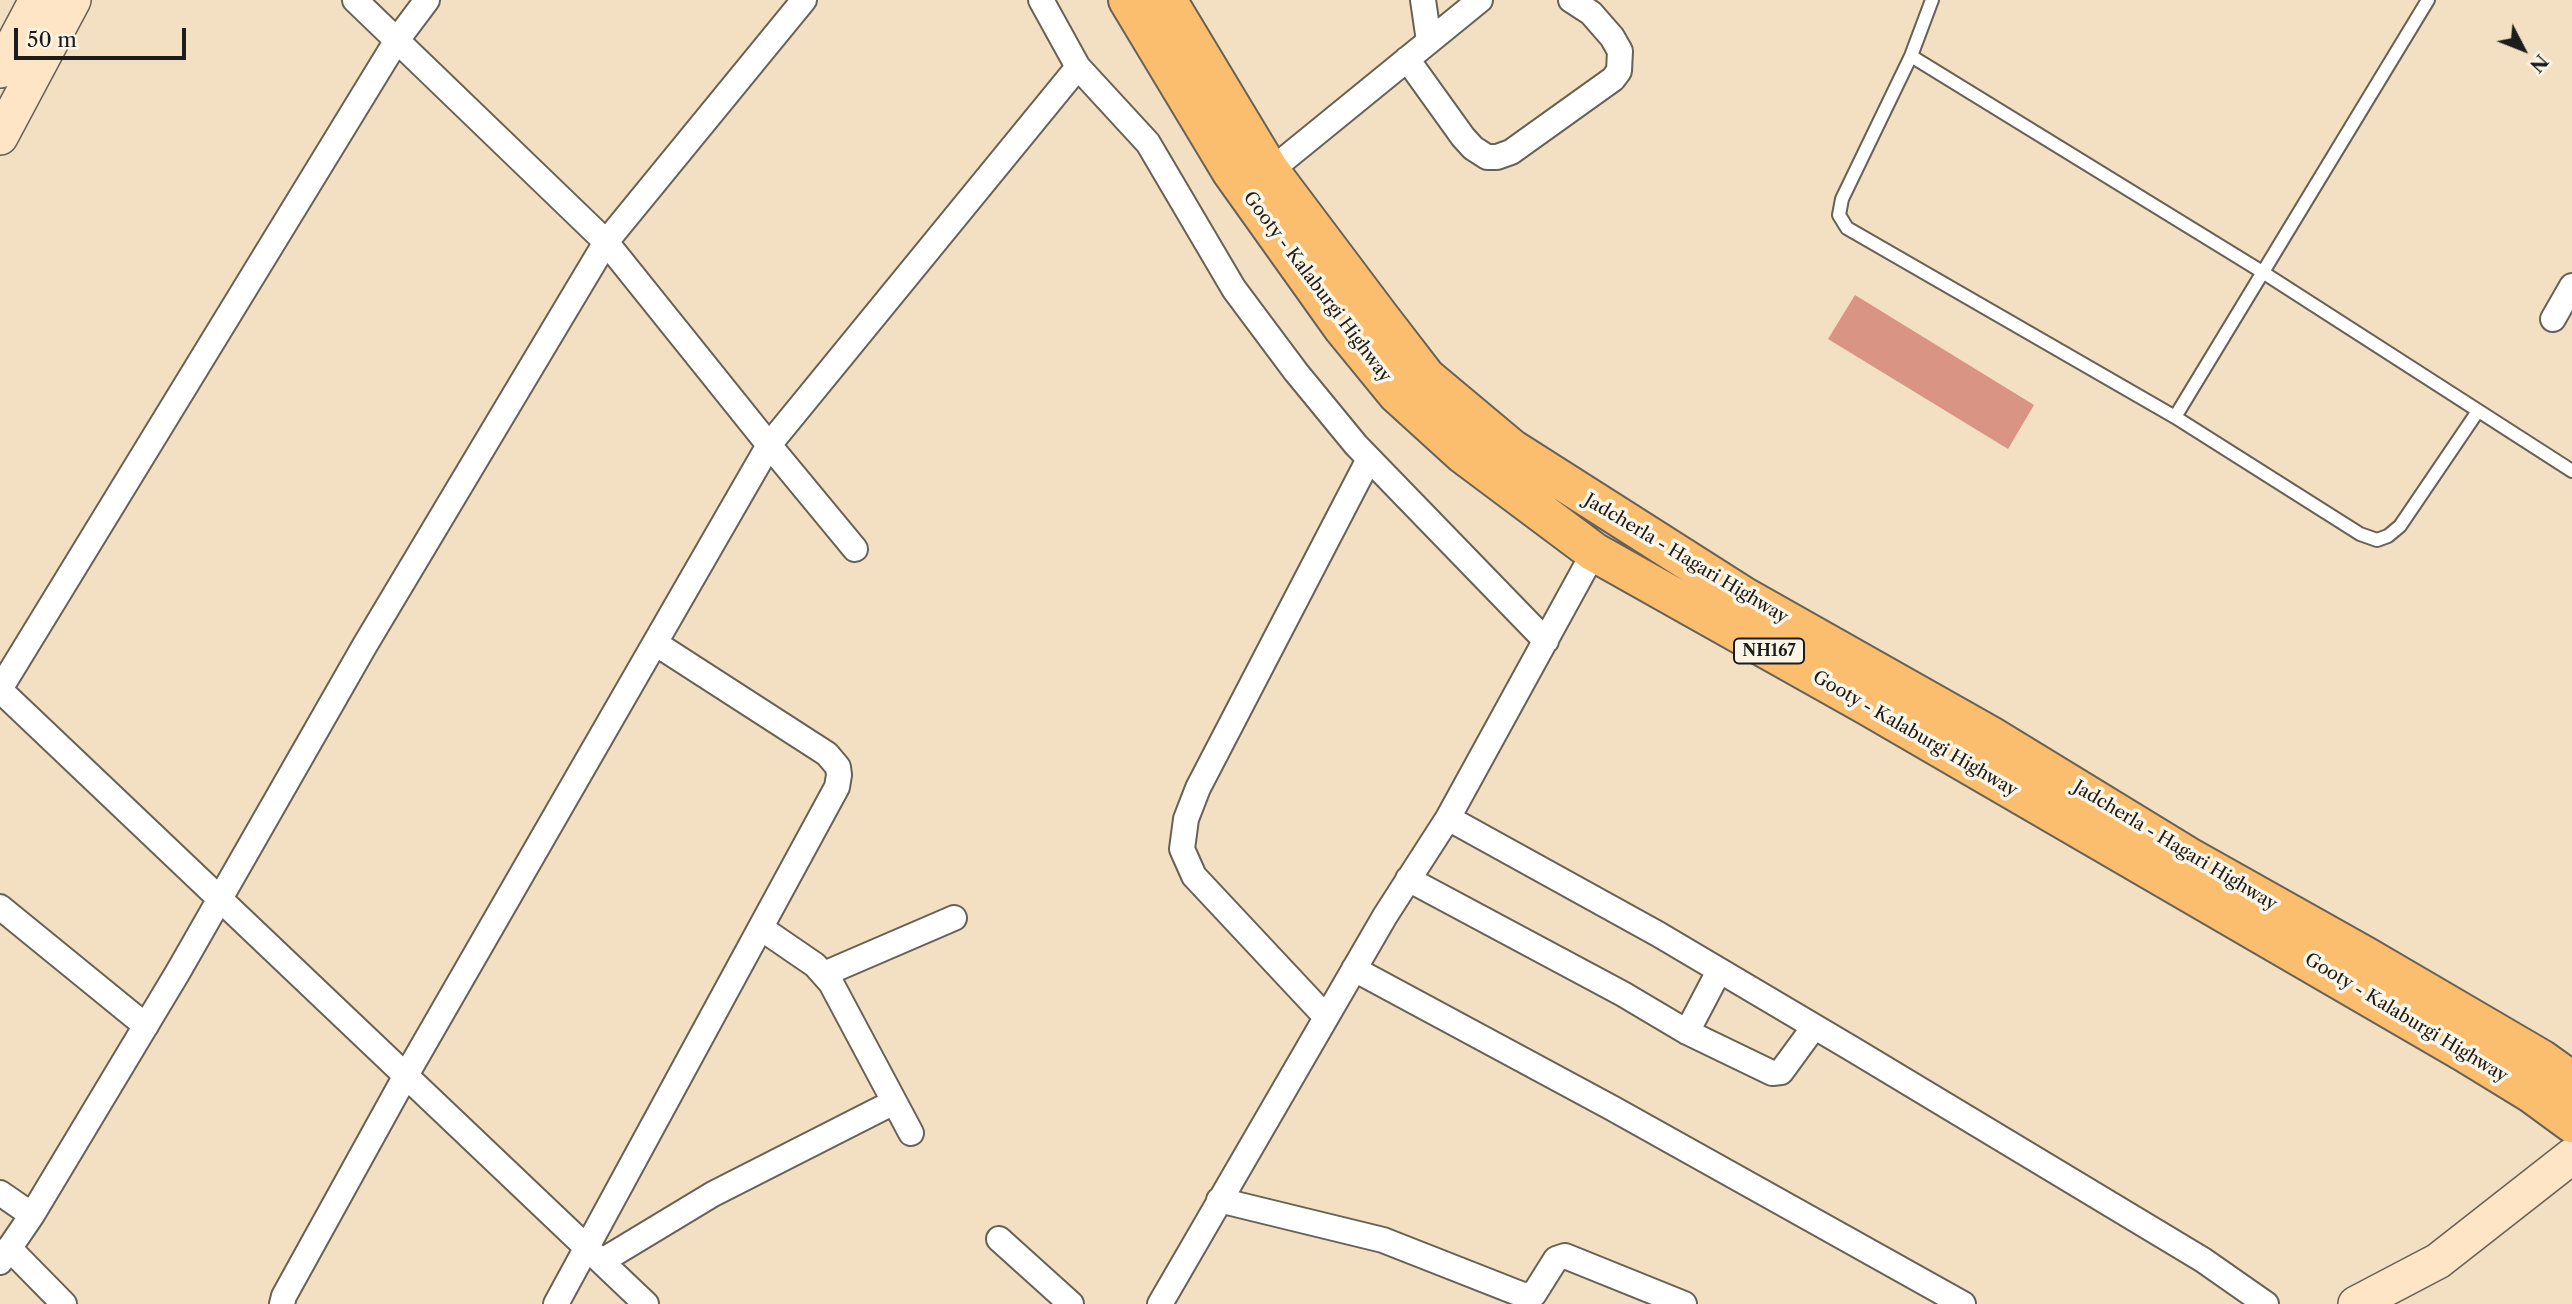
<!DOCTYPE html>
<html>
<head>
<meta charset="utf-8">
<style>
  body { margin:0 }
  #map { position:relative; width:2572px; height:1304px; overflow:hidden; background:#f3e0c3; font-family:"Libre Caslon Text",serif }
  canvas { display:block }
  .north { position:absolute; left:2488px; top:14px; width:70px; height:70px; -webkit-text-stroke:5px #fcf5e5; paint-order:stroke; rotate:132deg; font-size:19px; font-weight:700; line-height:28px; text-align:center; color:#1c1c1c }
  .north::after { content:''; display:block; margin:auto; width:24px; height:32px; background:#1c1c1c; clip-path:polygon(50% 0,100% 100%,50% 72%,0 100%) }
  .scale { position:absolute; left:14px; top:28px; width:172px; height:32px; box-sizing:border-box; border:4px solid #1c1c1c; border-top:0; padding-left:9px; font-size:21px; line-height:24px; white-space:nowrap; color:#1c1c1c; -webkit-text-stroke:5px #fcf5e5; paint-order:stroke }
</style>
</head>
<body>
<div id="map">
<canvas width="2572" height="1304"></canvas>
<div class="north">N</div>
<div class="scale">50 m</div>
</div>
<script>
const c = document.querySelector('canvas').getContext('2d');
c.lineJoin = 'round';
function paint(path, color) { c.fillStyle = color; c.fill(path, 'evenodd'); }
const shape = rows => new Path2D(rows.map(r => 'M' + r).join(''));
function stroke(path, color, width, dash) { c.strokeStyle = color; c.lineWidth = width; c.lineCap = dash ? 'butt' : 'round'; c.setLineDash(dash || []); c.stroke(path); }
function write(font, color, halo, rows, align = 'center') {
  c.font = font + ' "Libre Caslon Text",serif'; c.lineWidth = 7; c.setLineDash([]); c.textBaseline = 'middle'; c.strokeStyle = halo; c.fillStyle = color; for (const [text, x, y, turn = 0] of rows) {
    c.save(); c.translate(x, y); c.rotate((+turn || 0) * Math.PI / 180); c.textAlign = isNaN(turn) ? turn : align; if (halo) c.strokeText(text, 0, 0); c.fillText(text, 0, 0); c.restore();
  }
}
paint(shape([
  [1855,295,2034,405,2008,449,1828,339]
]), '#d99483');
const lane = shape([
  [1932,0,1911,56,1842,199,1839,215,1847,228,2175,417,2360,534,2377,540,2388,536,2400,526,2478,411],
  [1911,56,2264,273,2572,471],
  [2175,417,2428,0]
]);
const street = shape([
  [355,0,606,242,769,445,855,549],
  [1041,0,1078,67,1148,143,1234,289,1296,372,1356,445,1546,641],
  [1423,0,1429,41],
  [1407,59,1463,137,1473,148,1487,157,1497,157,1511,152,1613,79,1619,71,1620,51,1612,37,1591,13,1571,0],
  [1270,171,1480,0],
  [2553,319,2572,286],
  [0,689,397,40,427,0],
  [0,690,646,1304],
  [1448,818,1658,934,1854,1050,2203,1260,2266,1304],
  [1408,879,1623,994,1687,1032,1772,1073,1781,1072,1784,1068,1814,1027],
  [0,907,146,1026],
  [761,928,815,965,831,983,911,1133],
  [1354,969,1612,1108,1963,1304],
  [824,974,954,918],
  [1326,1017,1194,876,1182,849,1186,819,1198,788,1369,459],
  [1687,1032,1719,971],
  [0,1193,32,1215],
  [1219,1200,1383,1240,1523,1295,1534,1294,1556,1259,1565,1256,1684,1304],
  [999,1239,1071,1304],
  [9,1248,64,1304],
  [602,1261,713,1194,894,1102],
  [0,1262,32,1215,178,972,365,645,606,242,804,0],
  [282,1304,284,1296,405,1077,769,445,1078,67],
  [556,1304,837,787,839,775,838,767,827,754,655,643],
  [1160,1304,1385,916,1448,818,1594,552]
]);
const secondary = shape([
  [0,70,37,0],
  [0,137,73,0],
  [2356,1304,2438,1261,2572,1156]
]);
const highway = shape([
  [1128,0,1231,171,1343,328,1397,394,1463,454,1594,552,1868,706,2464,1052,2531,1093,2572,1123],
  [1167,0,1270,171,1379,316,1426,377,1512,449,1743,596,1989,735,2187,856,2365,956,2541,1059,2572,1081]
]);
stroke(lane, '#676156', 16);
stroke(street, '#676156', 28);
stroke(secondary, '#676156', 38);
stroke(highway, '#676156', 42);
stroke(lane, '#fff', 12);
stroke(street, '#fff', 24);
stroke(secondary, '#fde5c5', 35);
stroke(highway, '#fbbd6e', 38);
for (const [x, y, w] of [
  [1769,651,70]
]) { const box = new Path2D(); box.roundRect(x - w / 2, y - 12.5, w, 25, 5); c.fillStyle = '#fcf5e5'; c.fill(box); stroke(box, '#1c1c1c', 2); }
write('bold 16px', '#1c1c1c', null, [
  ["NH167",1769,651]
]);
write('18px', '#1c1c1c', '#fcf5e5', [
  ["Gooty - Kalaburgi Highway",1317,287,53],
  ["Jadcherla - Hagari Highway",1686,559,31],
  ["Gooty - Kalaburgi Highway",1915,734,30],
  ["Jadcherla - Hagari Highway",2175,846,31],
  ["Gooty - Kalaburgi Highway",2406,1018,31]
]);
</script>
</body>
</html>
